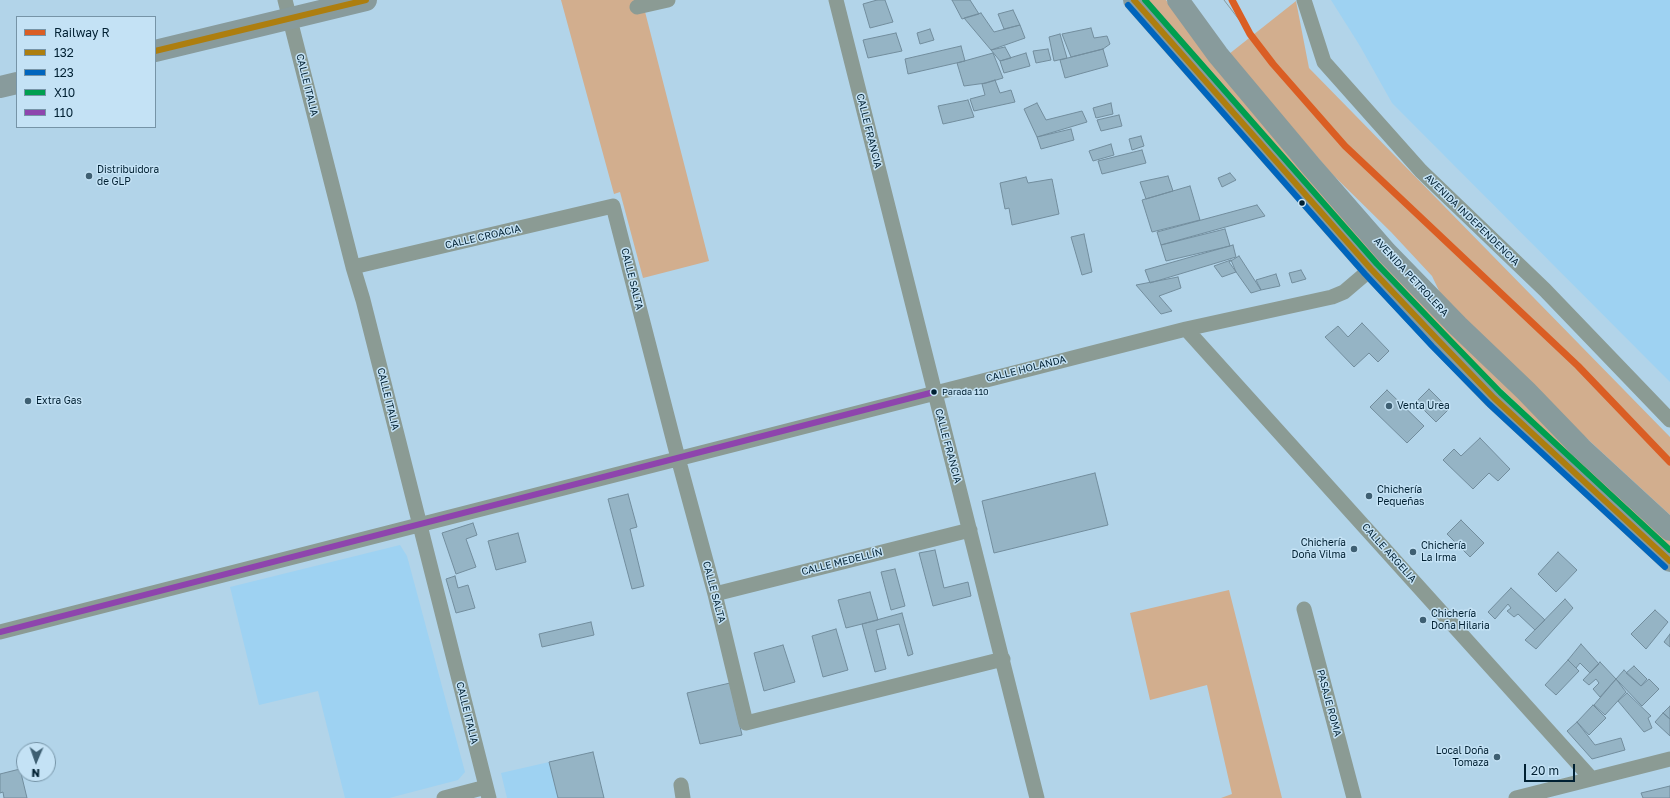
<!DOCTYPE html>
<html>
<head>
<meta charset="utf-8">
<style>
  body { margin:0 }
  #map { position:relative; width:1670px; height:798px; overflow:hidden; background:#b2d4e9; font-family:"Golos Text",sans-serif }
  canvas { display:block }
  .legend { position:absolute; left:16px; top:16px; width:140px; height:112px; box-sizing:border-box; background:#c4e2f5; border:1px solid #7694a7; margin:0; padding:5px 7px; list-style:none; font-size:12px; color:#002032 }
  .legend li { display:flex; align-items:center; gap:8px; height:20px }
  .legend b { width:20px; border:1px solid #7694a7 }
  .north { position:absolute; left:16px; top:742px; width:40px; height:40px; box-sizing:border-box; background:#c4e2f5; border:1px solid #7694a7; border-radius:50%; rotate:182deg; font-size:11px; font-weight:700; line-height:16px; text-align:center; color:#002032 }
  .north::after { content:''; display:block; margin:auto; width:14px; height:18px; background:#3e5f72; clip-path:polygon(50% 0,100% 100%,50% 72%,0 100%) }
  .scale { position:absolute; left:1524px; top:764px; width:51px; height:18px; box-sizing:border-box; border:2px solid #002032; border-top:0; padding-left:5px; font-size:12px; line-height:14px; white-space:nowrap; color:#002032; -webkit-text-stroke:3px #c4e2f5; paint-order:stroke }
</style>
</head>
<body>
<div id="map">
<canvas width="1670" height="798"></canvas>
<ul class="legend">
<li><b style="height:5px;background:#da5e24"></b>Railway R</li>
<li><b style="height:5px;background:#ad7e0f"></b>132</li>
<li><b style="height:5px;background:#0065bd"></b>123</li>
<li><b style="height:5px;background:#009f4f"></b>X10</li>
<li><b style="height:5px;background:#8e44ad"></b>110</li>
</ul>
<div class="north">N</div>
<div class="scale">20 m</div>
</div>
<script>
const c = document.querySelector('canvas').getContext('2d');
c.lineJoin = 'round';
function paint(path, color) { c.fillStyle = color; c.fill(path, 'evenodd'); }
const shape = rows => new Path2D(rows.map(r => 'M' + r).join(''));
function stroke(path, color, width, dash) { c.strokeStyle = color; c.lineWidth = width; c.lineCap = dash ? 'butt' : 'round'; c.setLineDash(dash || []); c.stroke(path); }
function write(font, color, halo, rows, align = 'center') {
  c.font = font + ' "Golos Text",sans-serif'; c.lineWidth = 3; c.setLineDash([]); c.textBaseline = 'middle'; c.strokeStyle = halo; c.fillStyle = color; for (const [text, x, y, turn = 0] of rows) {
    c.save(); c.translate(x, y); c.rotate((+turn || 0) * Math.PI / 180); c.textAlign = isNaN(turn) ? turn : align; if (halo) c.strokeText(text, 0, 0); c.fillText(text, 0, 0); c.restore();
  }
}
paint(shape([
  [1331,0,1670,0,1670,382,1392,103,1360,46],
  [400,545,407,556,465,772,458,780,389,798,345,798,318,691,259,705,230,587],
  [593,752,604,798,507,798,501,773]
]), '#9ed2f2');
paint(shape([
  [561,0,642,0,709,261,643,278,620,192,614,194],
  [1144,0,1166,0,1184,26,1670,539,1670,549,1450,340,1385,271],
  [1296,1,1309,68,1670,437,1670,515,1557,411,1442,297,1432,276,1391,232,1332,174,1229,54],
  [1229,590,1282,798,1221,798,1232,794,1207,685,1150,700,1130,613]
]), '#d2ae8e');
const building = shape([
  [877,0,885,0,893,22,870,28,863,4,877,0],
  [952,0,970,0,979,14,962,19,952,0],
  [1013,10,1020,25,1004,29,998,14,1013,10],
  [981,13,994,32,1020,25,1025,38,991,50,964,18,981,13],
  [1091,28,1094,38,1107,36,1110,44,1103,49,1071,57,1062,34,1091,28],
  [930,29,934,40,920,44,917,33,930,29],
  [896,33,902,51,868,58,863,40,896,33],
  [1060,34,1067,58,1054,61,1049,37,1060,34],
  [961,46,965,61,908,74,905,59,961,46],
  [1005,47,1011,58,1000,61,991,50,1005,47],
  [1048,49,1051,60,1036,63,1033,51,1048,49],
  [1103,49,1108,66,1065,78,1060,60,1103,49],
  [993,53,1003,78,986,83,964,86,957,63,993,53],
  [1026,53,1030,66,1004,73,1000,61,1026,53],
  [995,80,1000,93,1011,90,1015,102,974,111,970,99,985,95,982,84,995,80],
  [968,100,974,117,943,124,938,106,968,100],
  [1037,103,1046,120,1082,111,1087,122,1037,137,1024,109,1037,103],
  [1111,103,1113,114,1096,118,1093,108,1111,103],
  [1119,115,1122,126,1101,131,1097,120,1119,115],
  [1071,129,1074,140,1041,149,1037,137,1071,129],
  [1141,136,1144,146,1132,150,1129,139,1141,136],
  [1111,144,1114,155,1093,161,1089,151,1111,144],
  [1142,150,1146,163,1102,174,1098,161,1142,150],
  [1230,173,1236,180,1222,187,1218,178,1230,173],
  [1168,176,1173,191,1146,199,1140,182,1168,176],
  [1026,177,1028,183,1052,179,1059,214,1012,225,1009,208,1005,209,1000,183,1026,177],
  [1190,186,1200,220,1152,232,1142,200,1190,186],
  [1257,205,1265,216,1161,245,1157,232,1257,205],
  [1225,229,1230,246,1166,261,1161,245,1225,229],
  [1084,234,1092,272,1082,275,1071,237,1084,234],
  [1233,245,1236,257,1150,283,1145,270,1233,245],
  [1239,256,1261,290,1251,293,1229,262,1239,256],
  [1231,260,1236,272,1222,277,1214,266,1231,260],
  [1301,270,1306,279,1292,283,1289,273,1301,270],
  [1276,274,1280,286,1261,290,1256,280,1276,274],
  [1178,277,1181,288,1159,296,1172,311,1161,314,1136,285,1178,277],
  [1362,323,1389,351,1378,362,1369,353,1354,367,1325,337,1338,326,1348,337,1362,323],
  [1429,389,1449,409,1436,422,1416,402,1429,389],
  [1387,390,1424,426,1407,443,1370,407,1387,390],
  [1480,438,1510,469,1498,481,1489,473,1473,489,1443,460,1454,449,1461,456,1480,438],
  [1095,473,1108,525,994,553,982,501,1095,473],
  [628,494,637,527,630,529,644,586,632,589,608,499,628,494],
  [1461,520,1484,543,1470,557,1447,534,1461,520],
  [473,523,477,535,466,539,476,567,456,574,442,533,473,523],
  [518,533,526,562,496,570,488,541,518,533],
  [935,550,944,588,968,582,971,596,933,606,919,553,935,550],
  [1558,552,1577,570,1556,592,1538,574,1558,552],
  [895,569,905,606,891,610,881,572,895,569],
  [455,576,458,588,468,585,475,608,456,613,446,579,455,576],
  [1511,588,1545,620,1535,630,1518,614,1514,617,1507,611,1511,608,1508,604,1495,619,1488,612,1511,588],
  [870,592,878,620,846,628,838,600,870,592],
  [1565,599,1573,608,1536,649,1525,640,1565,599],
  [1655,610,1668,622,1646,649,1631,634,1655,610],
  [902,613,913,654,908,656,899,624,876,630,886,669,875,672,862,624,902,613],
  [591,622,594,635,542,647,539,634,591,622],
  [836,629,848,670,823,677,812,636,836,629],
  [1670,634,1670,647,1664,642,1670,634],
  [1581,644,1599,664,1590,673,1580,663,1576,668,1568,660,1581,644],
  [783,645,795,682,764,691,754,653,783,645],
  [1568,660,1579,671,1556,695,1545,685,1568,660],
  [1600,662,1616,679,1600,697,1593,689,1599,683,1596,679,1589,685,1583,680,1600,662],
  [1634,666,1647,679,1641,686,1626,673,1634,666],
  [1624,670,1641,686,1649,679,1659,689,1642,706,1616,679,1624,670],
  [1616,679,1626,692,1605,715,1594,705,1616,679],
  [730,683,742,735,700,744,687,693,730,683],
  [1627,693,1651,716,1648,718,1652,728,1644,732,1618,701,1627,693],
  [1593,705,1606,718,1589,735,1577,722,1593,705],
  [1670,706,1670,719,1663,713,1670,706],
  [1663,713,1670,719,1670,736,1655,722,1663,713],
  [1577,722,1595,745,1621,738,1625,750,1592,759,1567,731,1577,722],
  [593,752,604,798,558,798,549,762,593,752],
  [20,769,27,798,4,798,3,792,0,793,0,774,20,769],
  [1670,786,1670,798,1643,798,1641,793,1670,786]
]);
paint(building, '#95b4c5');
stroke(building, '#728d9d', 1);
stroke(shape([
  [285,0,353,267,363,300,489,798],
  [836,0,1037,798],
  [1304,0,1324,62,1421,171,1545,290,1670,420],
  [637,7,668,0],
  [353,267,613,206,678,458,715,594,746,723,1003,659],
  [1186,329,1591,778],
  [715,594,970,530],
  [1304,609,1354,798],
  [0,632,1186,329,1332,297,1344,292,1371,269],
  [681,785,683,798],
  [444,798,486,787],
  [1516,798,1670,759]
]), '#8b9b94', 15);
stroke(shape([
  [1134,0,1371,269,1438,340,1494,398,1670,561],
  [1178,0,1218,55,1311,166,1386,252,1458,326,1526,391,1581,448,1670,530],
  [155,51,366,0],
  [0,87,17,83]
]), '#889b9c', 22);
stroke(shape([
  [1224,0,1250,34]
]), '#879a9e', 1);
stroke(shape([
  [1134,0,1371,269,1438,340,1494,398,1670,561],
  [155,51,366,0]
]), '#ad7e0f', 6);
stroke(shape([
  [1128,5,1365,274,1432,346,1489,404,1665,567]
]), '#0065bd', 6);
stroke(shape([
  [1145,0,1377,264,1444,334,1500,392,1670,550]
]), '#009f4f', 6);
stroke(shape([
  [0,632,934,392]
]), '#8e44ad', 6);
stroke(shape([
  [1232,0,1250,34,1273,64,1345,146,1578,366,1670,462]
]), '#da5e24', 7);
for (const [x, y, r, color] of [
  [89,176,4,"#3e5f72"],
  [1302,203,3.5,"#002032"],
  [934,392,3.5,"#002032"],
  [28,401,4,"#3e5f72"],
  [1389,406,4,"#3e5f72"],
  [1369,496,4,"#3e5f72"],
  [1354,549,4,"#3e5f72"],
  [1413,552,4,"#3e5f72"],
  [1423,620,4,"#3e5f72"],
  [1497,757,4,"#3e5f72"]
]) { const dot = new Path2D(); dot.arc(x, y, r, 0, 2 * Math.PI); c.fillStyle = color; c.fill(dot); stroke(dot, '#c4e2f5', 1.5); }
write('9px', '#002032', '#c4e2f5', [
  ["Parada 110",942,392]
], 'left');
write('10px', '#002032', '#c4e2f5', [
  ["CALLE ITALIA",307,85,76],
  ["CALLE FRANCIA",869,131,76],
  ["AVENIDA INDEPENDENCIA",1472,220,44],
  ["CALLE CROACIA",483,237,-13],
  ["AVENIDA PETROLERA",1411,277,47],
  ["CALLE SALTA",632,279,76],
  ["CALLE HOLANDA",1026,369,-14],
  ["CALLE ITALIA",388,399,76],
  ["CALLE FRANCIA",948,446,75],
  ["CALLE ARGELIA",1389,553,48],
  ["CALLE MEDELLÍN",842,562,-14],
  ["CALLE SALTA",714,592,75],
  ["PASAJE ROMA",1329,703,75],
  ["CALLE ITALIA",467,713,76]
]);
write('10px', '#002032', '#c4e2f5', [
  ["Distribuidora",97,170],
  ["de GLP",97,182],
  ["Extra Gas",36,401],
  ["Venta Urea",1397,406],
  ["Chichería",1377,490],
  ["Pequeñas",1377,502],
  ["Chichería",1346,543,"right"],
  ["Doña Vilma",1346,555,"right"],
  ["Chichería",1421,546],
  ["La Irma",1421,558],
  ["Chichería",1431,614],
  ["Doña Hilaria",1431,626],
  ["Local Doña",1489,751,"right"],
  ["Tomaza",1489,763,"right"]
], 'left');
</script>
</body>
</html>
